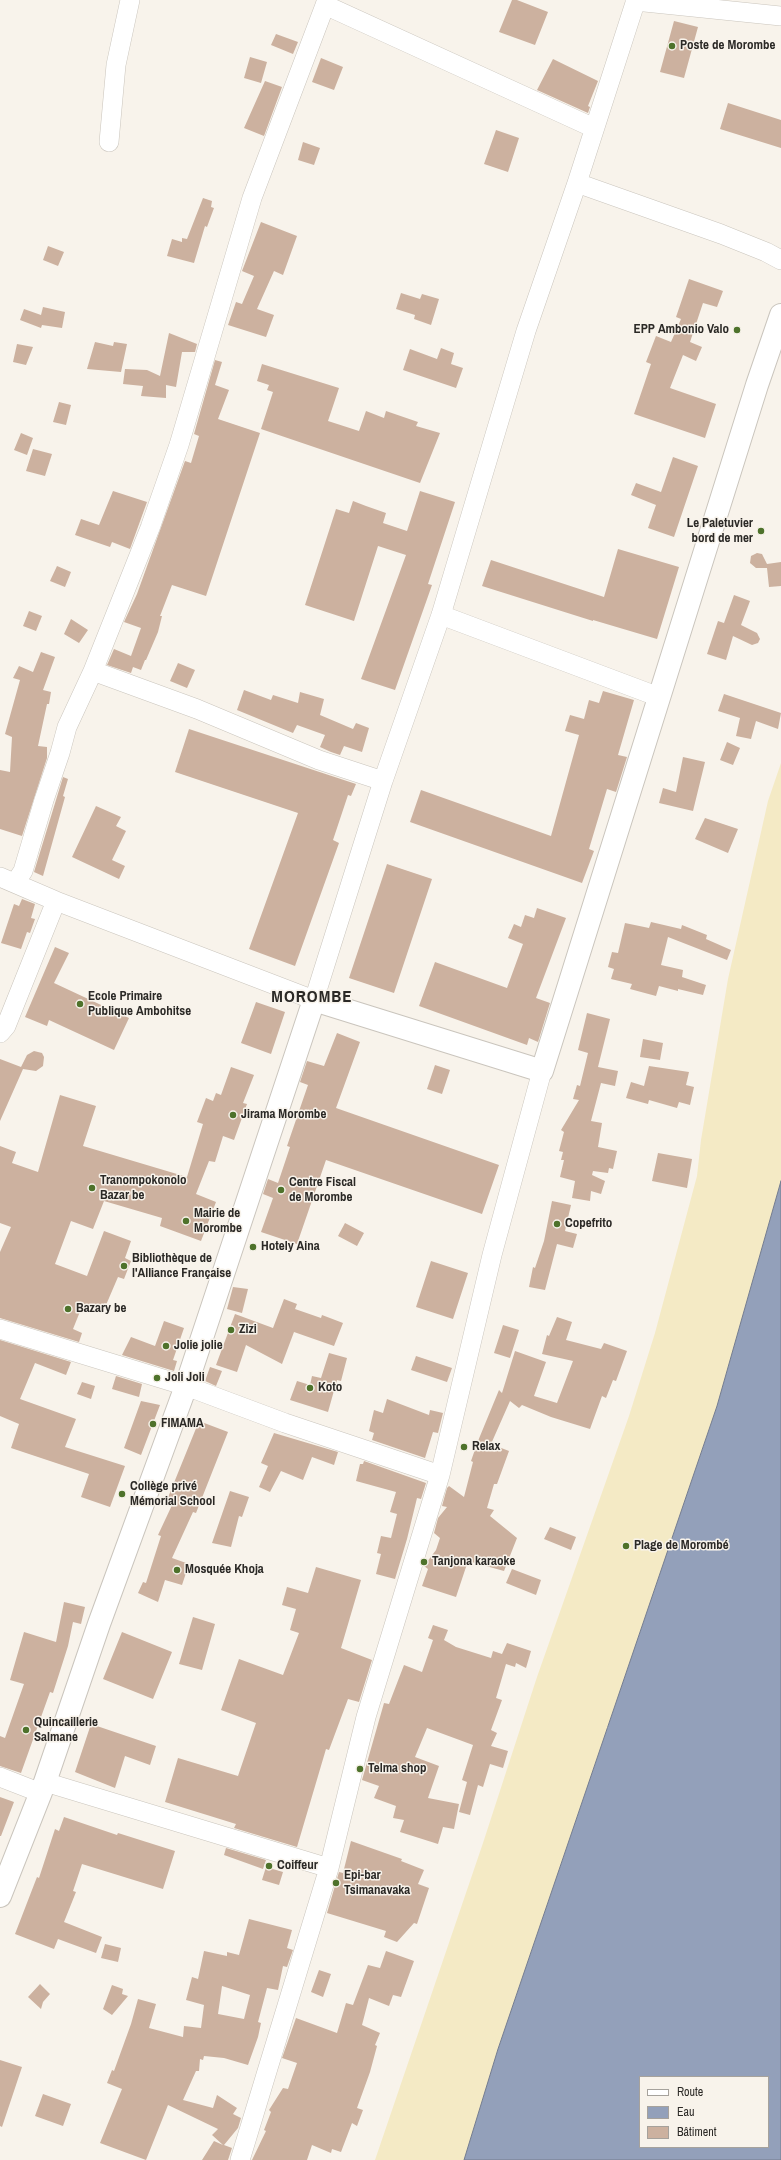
<!DOCTYPE html>
<html>
<head>
<meta charset="utf-8">
<style>
  body { margin:0 }
  #map { position:relative; width:781px; height:2160px; overflow:hidden; background:#f8f3eb; font-family:"Archivo Narrow",sans-serif }
  canvas { display:block }
  .legend { position:absolute; left:639px; top:2076px; width:130px; height:72px; box-sizing:border-box; background:#f8f3eb; border:1px solid #a6a29c; margin:0; padding:5px 7px; list-style:none; font-size:12px; color:#2b2926 }
  .legend li { display:flex; align-items:center; gap:8px; height:20px }
  .legend b { width:20px; border:1px solid #a6a29c }
</style>
</head>
<body>
<div id="map">
<canvas width="781" height="2160"></canvas>
<ul class="legend">
<li><b style="height:5px;background:#fff"></b>Route</li>
<li><b style="height:11px;background:#93a0ba"></b>Eau</li>
<li><b style="height:11px;background:#ccb19f"></b>Bâtiment</li>
</ul>
</div>
<script>
const c = document.querySelector('canvas').getContext('2d');
c.lineJoin = 'round';
function paint(path, color) { c.fillStyle = color; c.fill(path, 'evenodd'); }
const shape = rows => new Path2D(rows.map(r => 'M' + r).join(''));
function stroke(path, color, width, dash) { c.strokeStyle = color; c.lineWidth = width; c.lineCap = dash ? 'butt' : 'round'; c.setLineDash(dash || []); c.stroke(path); }
function write(font, color, halo, rows, align = 'center') {
  c.font = font + ' "Archivo Narrow",sans-serif'; c.lineWidth = 3; c.setLineDash([]); c.textBaseline = 'middle'; c.strokeStyle = halo; c.fillStyle = color; for (const [text, x, y, turn = 0] of rows) {
    c.save(); c.translate(x, y); c.rotate((+turn || 0) * Math.PI / 180); c.textAlign = isNaN(turn) ? turn : align; if (halo) c.strokeText(text, 0, 0); c.fillText(text, 0, 0); c.restore();
  }
}
paint(shape([
  [781,763,781,1181,717,1406,498,2049,464,2160,375,2160,483,1843,537,1677,629,1416,655,1333,697,1176,701,1140,728,979,768,801]
]), '#f4eac5');
const water = shape([
  [781,1181,781,2160,464,2160,498,2049,717,1406,781,1181],
  [640,2077,768,2077,768,2147,640,2147,640,2077]
]);
paint(water, '#93a0ba');
stroke(water, '#747c8e', 1);
paint(shape([
  [512,0,517,0,548,12,535,45,499,32],
  [674,21,698,27,684,78,660,72],
  [276,34,298,42,293,54,271,45],
  [250,57,267,62,261,83,244,78],
  [321,58,343,67,334,90,312,82],
  [553,59,598,81,588,106,590,107,588,113,537,90],
  [265,81,282,87,264,136,244,128],
  [728,103,781,120,781,148,720,129],
  [496,130,519,138,508,172,484,164],
  [303,142,320,148,314,165,298,160],
  [203,198,212,201,211,207,214,208,207,227,205,226,194,263,167,256,172,239,182,242,182,238,187,239],
  [261,222,297,236,283,275,274,271,257,309,274,315,266,337,228,325,236,302,242,304,254,276,242,271],
  [48,246,64,252,58,266,43,260],
  [689,279,723,291,717,307,703,303,690,342,702,347,696,361,683,355,670,388,716,404,705,438,634,414,651,364,646,362,656,336,671,342,681,319,676,317],
  [401,293,420,299,422,294,439,299,431,325,414,319,415,315,396,309],
  [43,307,65,312,62,328,42,325,41,328,20,320,24,309,41,315],
  [169,333,197,344,195,352,182,352,176,387,166,385,166,398,141,396,143,386,123,384,125,369,147,370,160,376],
  [95,342,113,346,114,342,127,344,121,372,87,369],
  [17,344,33,347,26,365,13,362],
  [441,348,454,353,451,364,463,368,456,388,403,370,410,349,437,359],
  [215,360,222,362,215,385,229,390,218,419,260,433,206,596,172,585,160,616,162,616,158,632,146,660,145,660,141,670,133,667,131,673,107,665,114,649,131,656,141,628,124,622,137,594,185,461,191,463,199,436,194,434],
  [262,364,339,388,328,421,359,431,366,411,384,418,386,411,418,422,416,426,440,433,420,483,261,429,273,392,267,390,269,385,257,381],
  [59,402,71,405,66,425,53,422],
  [21,433,33,438,27,455,14,450],
  [33,449,52,454,45,476,26,471],
  [673,457,698,466,674,537,648,528,656,505,631,495,636,483,661,492],
  [113,491,147,502,130,549,112,542,110,547,75,535,81,519,99,525],
  [420,491,455,502,428,584,432,585,395,690,361,679,406,555,378,546,354,621,305,605,336,509,349,513,353,501,366,506,386,513,383,523,407,531],
  [618,549,679,567,657,639,593,620,593,621,482,586,491,560,604,597],
  [757,553,762,554,767,564,781,562,781,586,769,587,767,568,756,568,750,563,751,556],
  [57,566,71,572,65,587,50,581],
  [734,595,750,601,741,625,757,633,760,639,758,643,752,645,733,636,726,660,707,654,718,621,724,623],
  [29,611,42,616,36,631,23,626],
  [71,619,88,630,79,643,64,634],
  [41,652,55,657,43,690,51,692,49,704,47,704,38,746,47,747,47,758,22,836,0,829,0,770,10,772,12,737,5,734,20,680,13,678,19,666,33,672],
  [178,663,195,670,187,688,170,681],
  [244,690,271,700,273,695,298,703,300,692,324,699,320,715,353,729,356,723,369,728,362,752,344,746,340,755,331,752,320,747,325,735,297,725,293,733,237,710],
  [603,691,634,700,618,755,627,757,616,792,607,789,589,849,594,851,582,883,410,822,421,790,551,836,579,735,565,731,570,715,584,719,589,700,599,703],
  [724,694,781,713,778,729,756,721,751,739,736,736,740,718,718,711],
  [189,729,356,784,351,796,348,795,333,840,339,843,295,966,249,949,298,813,175,772],
  [727,742,740,748,733,765,720,760],
  [683,757,705,762,693,811,659,803,663,788,676,792],
  [63,777,68,779,63,796,65,797,43,876,34,872],
  [96,806,121,817,116,826,126,831,112,860,125,866,119,879,72,857],
  [705,818,738,829,728,853,695,839],
  [387,864,432,879,394,993,349,978],
  [22,899,35,904,31,918,35,919,30,933,27,932,21,949,1,943,14,904,19,906],
  [537,908,566,918,536,998,550,1003,538,1042,529,1038,527,1045,419,1006,435,962,507,988,523,944,508,938,514,924,521,927,525,915,534,918],
  [651,922,681,929,682,925,707,935,706,939,731,950,727,960,668,937,661,965,683,970,682,977,706,985,703,995,678,989,678,991,659,986,656,996,630,989,632,984,611,979,614,969,608,967,612,952,618,953,625,923,649,928],
  [55,947,69,953,54,983,129,1018,114,1050,49,1020,47,1026,25,1017],
  [256,1002,285,1012,271,1054,241,1043],
  [587,1013,610,1019,598,1067,618,1071,615,1086,601,1083,591,1121,602,1123,598,1147,617,1151,613,1169,609,1168,608,1173,593,1171,592,1175,605,1181,601,1194,591,1191,590,1201,572,1198,575,1181,560,1177,564,1160,561,1160,563,1152,559,1151,564,1132,561,1130,579,1100,573,1099,577,1085,580,1086,588,1053,578,1050],
  [337,1033,360,1042,336,1108,499,1165,482,1214,326,1160,297,1244,261,1232,273,1198,263,1194,268,1179,278,1183,290,1147,287,1146,308,1085,300,1082,307,1061,324,1066],
  [643,1039,663,1043,660,1060,640,1057],
  [34,1051,42,1053,44,1057,43,1066,36,1071,23,1069,0,1121,0,1059,21,1067,27,1055],
  [435,1065,450,1070,442,1094,427,1089],
  [649,1066,689,1072,686,1085,694,1087,690,1105,679,1102,677,1108,649,1100,648,1104,626,1098,631,1082,644,1086],
  [231,1067,254,1075,243,1103,247,1104,234,1140,223,1136,215,1162,209,1161,196,1194,216,1202,201,1241,160,1226,162,1218,104,1201,93,1229,71,1221,55,1264,87,1276,104,1231,131,1241,125,1258,131,1261,124,1279,118,1277,103,1312,83,1304,73,1329,82,1333,79,1342,0,1318,0,1252,11,1227,0,1223,0,1146,16,1152,12,1163,38,1172,60,1095,96,1106,83,1146,187,1177,203,1124,197,1122,206,1098,213,1101,216,1093,221,1095],
  [658,1153,692,1159,687,1188,652,1181],
  [552,1201,571,1205,565,1231,577,1234,573,1248,557,1244,545,1290,529,1287,533,1267,535,1268,544,1241],
  [345,1223,364,1233,357,1246,338,1236],
  [431,1261,468,1273,453,1319,416,1307],
  [233,1287,248,1289,242,1313,227,1309],
  [284,1299,297,1304,295,1309,321,1318,322,1315,343,1323,334,1346,294,1332,282,1364,246,1345,237,1372,216,1365,235,1314,273,1328],
  [557,1317,572,1322,566,1340,601,1349,604,1343,627,1351,616,1381,613,1380,606,1398,602,1396,590,1429,551,1417,522,1405,519,1408,510,1401,491,1444,509,1451,497,1484,494,1484,487,1508,494,1510,490,1516,517,1538,504,1571,468,1561,456,1597,422,1586,428,1569,424,1566,436,1550,440,1538,434,1533,438,1518,447,1507,442,1506,447,1488,449,1486,464,1497,473,1462,471,1461,478,1441,499,1390,502,1393,515,1351,546,1362,534,1396,557,1403,573,1361,542,1354,547,1335,549,1336],
  [164,1321,184,1328,173,1360,177,1361,174,1371,122,1355,131,1337,155,1346],
  [503,1325,519,1330,510,1358,494,1353],
  [0,1340,71,1362,66,1375,35,1363,20,1399,76,1419,65,1447,125,1466,110,1507,81,1497,89,1474,11,1448,19,1424,0,1416],
  [329,1353,347,1358,341,1381,337,1380,328,1412,290,1400,297,1381,310,1385,312,1376,321,1378],
  [416,1356,452,1368,447,1382,411,1370],
  [210,1367,222,1371,216,1386,205,1381],
  [116,1376,142,1384,139,1397,112,1389],
  [82,1382,95,1386,91,1399,77,1394],
  [387,1399,429,1415,430,1410,443,1413,438,1433,433,1432,425,1458,372,1440,374,1433,369,1431,374,1410,383,1413],
  [141,1401,160,1405,141,1455,124,1448],
  [199,1421,228,1432,196,1513,193,1512,172,1558,189,1564,182,1585,165,1580,158,1602,138,1593,143,1582,146,1583,161,1536,158,1535,173,1503,167,1500],
  [274,1433,338,1452,334,1465,312,1457,303,1480,281,1471,270,1492,259,1487,268,1466,261,1463],
  [364,1461,426,1483,421,1499,417,1498,407,1539,395,1579,376,1574,381,1554,377,1553,381,1536,391,1538,397,1514,390,1512,396,1492,356,1481,360,1464,363,1464],
  [230,1491,249,1497,242,1517,239,1516,231,1547,212,1543],
  [550,1527,576,1537,571,1550,544,1539],
  [316,1567,361,1580,341,1648,372,1660,359,1702,348,1699,329,1750,326,1749,297,1847,234,1828,236,1824,165,1802,178,1758,238,1776,256,1723,221,1710,239,1659,283,1675,299,1633,290,1630,296,1609,282,1605,287,1587,308,1593],
  [512,1569,541,1580,536,1595,506,1583],
  [64,1602,85,1607,81,1624,73,1622,68,1646,53,1693,50,1692,21,1773,0,1766,0,1736,5,1738,24,1684,10,1680,24,1632,56,1642],
  [193,1617,215,1624,202,1670,179,1664],
  [433,1625,448,1630,444,1640,456,1647,491,1658,493,1651,502,1654,507,1643,531,1651,526,1668,516,1663,515,1667,506,1664,496,1698,502,1700,491,1730,497,1733,491,1746,508,1751,503,1768,490,1764,483,1787,478,1785,470,1815,459,1812,467,1782,462,1780,473,1745,427,1728,415,1757,439,1766,428,1798,459,1804,454,1829,443,1827,438,1844,400,1832,404,1820,393,1818,396,1806,374,1798,379,1786,362,1780,384,1703,389,1704,404,1665,422,1672,433,1640,428,1638],
  [122,1632,172,1652,153,1699,103,1679],
  [91,1724,156,1746,150,1765,125,1756,115,1788,75,1772],
  [0,1797,14,1802,1,1836,0,1836],
  [64,1817,117,1835,118,1833,175,1851,163,1889,82,1864,73,1891,76,1892,64,1922,102,1937,96,1953,58,1939,54,1949,15,1934,37,1877,39,1878,55,1829,59,1831],
  [351,1841,402,1859,401,1861,424,1870,418,1884,429,1888,417,1924,414,1923,397,1942,384,1937,386,1931,327,1913,339,1872,343,1873],
  [226,1848,266,1860,263,1869,224,1855],
  [266,1867,283,1872,279,1885,262,1880],
  [249,1919,292,1930,287,1948,293,1950,287,1967,283,1966,278,1990,267,1988,258,2022,261,2023,258,2037,248,2065,224,2058,204,2056,203,2060,200,2059,199,2071,196,2071,183,2100,213,2108,217,2095,237,2108,233,2114,241,2118,238,2128,224,2145,232,2148,228,2160,202,2160,214,2141,223,2145,212,2135,218,2129,168,2105,146,2160,100,2143,122,2089,107,2083,112,2070,114,2071,131,2024,138,1999,156,2004,149,2028,183,2037,184,2026,201,2028,204,2005,186,2000,192,1977,198,1979,204,1951,227,1956,227,1952,239,1955],
  [222,1986,250,1995,244,2019,218,2014],
  [105,1944,121,1948,118,1962,101,1958],
  [386,1951,414,1961,401,1997,393,1995,389,2006,369,1998,362,2025,380,2033,375,2045,377,2046,370,2072,357,2108,363,2110,357,2126,352,2123,341,2152,332,2149,331,2153,312,2145,307,2160,252,2160,266,2131,264,2130,271,2112,269,2110,283,2088,288,2089,297,2063,282,2058,296,2018,337,2033,346,2003,353,2005,368,1965,380,1968],
  [319,1970,331,1974,323,1997,311,1992],
  [40,1984,50,1994,43,2002,41,2009,28,1997],
  [112,1985,123,1989,122,1994,128,1996,112,2015,103,2009],
  [0,2060,22,2067,2,2127,0,2126],
  [43,2094,71,2104,63,2126,35,2116]
]), '#ccb19f');
const street = shape([
  [635,1,781,16],
  [325,5,594,128],
  [109,142,116,65,130,0],
  [577,183,721,234,766,252,781,260],
  [441,615,659,697],
  [93,671,197,709,319,760,383,781],
  [0,877,56,901,314,1000,383,781,441,615,526,331,577,183,636,0],
  [15,883,23,871,44,800,60,753,67,727,93,671,150,528,179,445,252,198,327,0],
  [0,1033,6,1026,56,901],
  [0,1329,186,1386,285,1423,440,1475],
  [0,1777,41,1793],
  [45,1782,329,1868],
  [240,2160,329,1868,366,1717,440,1475,492,1255,542,1071]
]);
const secondary = shape([
  [0,1896,45,1782,99,1624,186,1386,314,1000,542,1071,757,385,781,315]
]);
stroke(street, '#cac5bd', 20);
stroke(secondary, '#cac5bd', 24);
stroke(street, '#fff', 19);
stroke(secondary, '#fff', 22);
for (const [x, y, r, color] of [
  [672,46,4,"#4e722b"],
  [737,330,4,"#4e722b"],
  [761,531,4,"#4e722b"],
  [80,1004,4,"#4e722b"],
  [233,1115,4,"#4e722b"],
  [92,1188,4,"#4e722b"],
  [281,1190,4,"#4e722b"],
  [186,1221,4,"#4e722b"],
  [557,1224,4,"#4e722b"],
  [253,1247,4,"#4e722b"],
  [124,1266,4,"#4e722b"],
  [68,1309,4,"#4e722b"],
  [231,1330,4,"#4e722b"],
  [166,1346,4,"#4e722b"],
  [157,1378,4,"#4e722b"],
  [310,1388,4,"#4e722b"],
  [153,1424,4,"#4e722b"],
  [464,1447,4,"#4e722b"],
  [122,1494,4,"#4e722b"],
  [626,1546,4,"#4e722b"],
  [424,1562,4,"#4e722b"],
  [177,1570,4,"#4e722b"],
  [26,1730,4,"#4e722b"],
  [360,1769,4,"#4e722b"],
  [269,1866,4,"#4e722b"],
  [336,1883,4,"#4e722b"]
]) { const dot = new Path2D(); dot.arc(x, y, r, 0, 2 * Math.PI); c.fillStyle = color; c.fill(dot); stroke(dot, '#f8f3eb', 1.5); }
write('bold 13px', '#2b2926', '#f8f3eb', [
  ["Poste de Morombe",680,46],
  ["EPP Ambonio Valo",729,330,"right"],
  ["Le Paletuvier",753,524,"right"],
  ["bord de mer",753,539,"right"],
  ["Ecole Primaire",88,997],
  ["Publique Ambohitse",88,1012],
  ["Jirama Morombe",241,1115],
  ["Tranompokonolo",100,1181],
  ["Bazar be",100,1196],
  ["Centre Fiscal",289,1183],
  ["de Morombe",289,1198],
  ["Mairie de",194,1214],
  ["Morombe",194,1229],
  ["Copefrito",565,1224],
  ["Hotely Aina",261,1247],
  ["Bibliothèque de",132,1259],
  ["l'Alliance Française",132,1274],
  ["Bazary be",76,1309],
  ["Zizi",239,1330],
  ["Jolie jolie",174,1346],
  ["Joli Joli",165,1378],
  ["Koto",318,1388],
  ["FIMAMA",161,1424],
  ["Relax",472,1447],
  ["Collège privé",130,1487],
  ["Mémorial School",130,1502],
  ["Plage de Morombé",634,1546],
  ["Tanjona karaoke",432,1562],
  ["Mosquée Khoja",185,1570],
  ["Quincaillerie",34,1723],
  ["Salmane",34,1738],
  ["Telma shop",368,1769],
  ["Coiffeur",277,1866],
  ["Epi-bar",344,1876],
  ["Tsimanavaka",344,1891]
], 'left');
c.letterSpacing = '1px';
write('bold 17px', '#2b2926', '#f8f3eb', [
  ["MOROMBE",312,997]
]);
c.letterSpacing = '0px';
</script>
</body>
</html>
